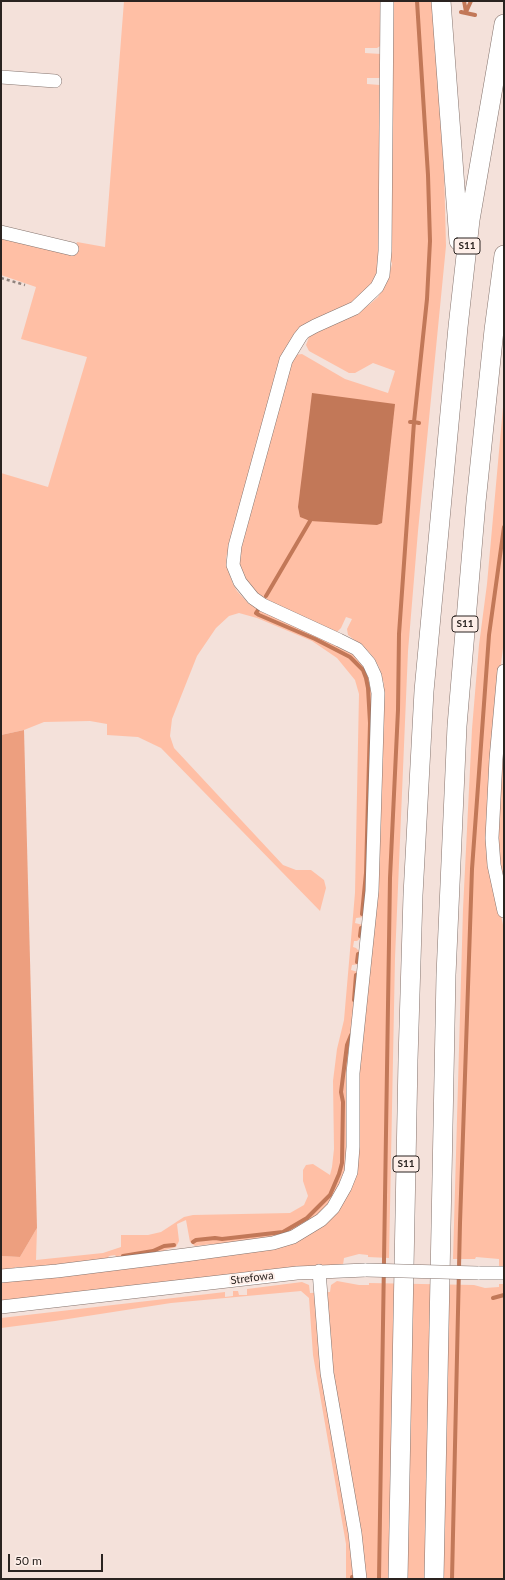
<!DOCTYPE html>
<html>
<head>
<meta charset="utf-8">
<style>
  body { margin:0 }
  #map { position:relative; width:505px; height:1580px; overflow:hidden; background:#f4e1da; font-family:Lato,sans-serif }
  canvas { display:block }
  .frame { position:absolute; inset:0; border:2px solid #2a2320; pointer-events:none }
  .scale { position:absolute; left:8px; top:1554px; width:95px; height:18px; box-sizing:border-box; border:2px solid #2a2320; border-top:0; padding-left:5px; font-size:12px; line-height:14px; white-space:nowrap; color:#2a2320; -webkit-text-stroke:3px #feefe9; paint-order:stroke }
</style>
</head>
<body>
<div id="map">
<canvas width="505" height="1580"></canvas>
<div class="frame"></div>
<div class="scale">50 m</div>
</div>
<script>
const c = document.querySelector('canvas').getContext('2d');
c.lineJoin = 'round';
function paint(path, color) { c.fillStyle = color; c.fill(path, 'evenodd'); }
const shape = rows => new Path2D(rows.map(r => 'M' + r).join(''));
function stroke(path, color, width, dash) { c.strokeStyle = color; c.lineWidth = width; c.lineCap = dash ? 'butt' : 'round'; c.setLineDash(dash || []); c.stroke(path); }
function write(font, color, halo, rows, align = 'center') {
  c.font = font + ' Lato,sans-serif'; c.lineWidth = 4; c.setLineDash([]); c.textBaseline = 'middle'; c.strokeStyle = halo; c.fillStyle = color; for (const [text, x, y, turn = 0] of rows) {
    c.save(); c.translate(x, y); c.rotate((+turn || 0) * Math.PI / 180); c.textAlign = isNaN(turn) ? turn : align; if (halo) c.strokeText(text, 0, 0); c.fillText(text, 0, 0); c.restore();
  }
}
paint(shape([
  [124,1,384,1,382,45,377,48,365,48,365,53,381,54,382,77,379,78,367,78,367,84,380,85,380,267,373,284,361,298,291,339,286,347,226,558,227,567,233,584,237,591,249,604,254,605,350,650,368,671,373,688,368,892,364,917,356,918,355,923,363,925,362,937,357,941,354,941,353,947,356,948,361,953,360,964,352,965,351,970,358,972,349,1159,343,1182,323,1213,292,1233,219,1247,212,1244,195,1246,190,1242,186,1220,177,1224,179,1241,176,1247,165,1250,160,1254,119,1260,115,1255,109,1256,106,1261,22,1269,20,1267,15,1267,14,1269,1,1273,1,1256,20,1257,37,1228,36,1260,103,1253,121,1247,121,1235,148,1235,161,1232,184,1217,193,1215,290,1213,304,1205,308,1196,303,1181,303,1170,306,1165,313,1164,330,1175,332,1167,334,1149,333,1081,337,1049,344,1020,355,893,359,694,355,680,337,658,312,641,257,618,239,613,229,616,216,628,197,656,172,719,170,736,174,748,283,865,296,870,311,870,324,880,326,888,320,911,161,748,138,737,107,735,107,724,90,721,44,722,24,730,1,735,1,473,48,487,87,357,21,339,36,287,1,275,1,238,74,256,77,242,105,247],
  [391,1,432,1,444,170,446,246,418,531,408,651,395,958,389,1258,368,1257,368,1255,359,1254,344,1258,343,1265,1,1302,1,1279,279,1245,346,1193,356,1107,381,691,384,684,379,667,374,658,367,650,348,635,347,629,352,619,346,617,341,628,337,632,259,597,240,573,237,554,281,388,295,355,302,354,345,379,388,393,395,371,373,363,355,373,349,373,309,351,306,345,309,337,313,334,358,313,370,304,378,297,386,283,391,268,392,264,388,252],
  [504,396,504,640,499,680,497,895,504,930,504,1268,499,1268,499,1259,476,1257,475,1259,453,1259,463,909,472,729,479,645,487,584],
  [504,715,503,808,504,892,497,856],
  [337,1281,359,1285,369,1285,369,1283,474,1285,485,1288,499,1287,499,1284,504,1284,504,1579,346,1579,346,1544,313,1355,309,1298,301,1291,171,1303,55,1321,1,1328,1,1318,225,1292,225,1297,233,1296,233,1291,238,1291,239,1295,247,1295,247,1289,302,1282,309,1285,310,1293,330,1292,331,1285]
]), '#ffbfa5');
paint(shape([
  [24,730,37,1228,20,1257,1,1256,1,735]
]), '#ed9f7f');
paint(shape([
  [312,393,395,404,382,523,377,525,310,521,300,517,298,507]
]), '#c27858');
stroke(shape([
  [417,1,428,175,430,241,427,299,414,422,419,423],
  [464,1,466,12],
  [461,12,475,15],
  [466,12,471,1],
  [266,596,310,521],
  [258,610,256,613,259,615,315,639,350,657,363,670,366,678,368,688,370,723,366,873,362,914],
  [360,936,361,928],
  [357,962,358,954],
  [354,1000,356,975],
  [193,1242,196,1240,215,1238,222,1239,283,1232,307,1218,330,1195,339,1174,342,1163,343,1102,341,1092,347,1045,351,1035],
  [123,1256,153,1251,164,1246,174,1245],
  [493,1298,504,1295],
  [352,1577,352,1579],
  [379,1579,390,878,398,710,399,634,414,422,410,422],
  [452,1579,460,1223,472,869,489,635,504,527]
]), '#c27858', 4);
const minor = shape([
  [1,77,55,81],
  [1,232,72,249],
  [504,671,496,759,492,838,494,865,504,911],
  [319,1271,327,1373,355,1533,360,1579],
  [478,1273,504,1273],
  [1,1276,57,1271,185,1255,273,1243,293,1237,321,1220,333,1208,345,1187,351,1172,353,1147,353,1073,372,891,378,693,375,676,369,663,357,649,339,640,263,605,253,598,240,582,233,565,235,546,286,360,300,337,304,332,315,326,355,308,377,287,383,275,385,251,387,1],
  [1,1307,297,1273,366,1270]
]);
const highway = shape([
  [441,1,459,241],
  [398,1579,408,1060,413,895,424,691,458,327,470,220,504,24],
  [434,1579,446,975,457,726,476,502,494,330,504,255]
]);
stroke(minor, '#85746e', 14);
stroke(highway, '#85746e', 20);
stroke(shape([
  [1,278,25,285]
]), '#8f827d', 2.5, [3, 3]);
stroke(minor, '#fff', 13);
stroke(highway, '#fff', 19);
const minorBridge = shape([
  [366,1270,478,1273]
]);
stroke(minorBridge, '#85746e', 14, []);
stroke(minorBridge, '#fff', 13);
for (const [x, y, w] of [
  [467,246,26],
  [465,624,26],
  [406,1164,26]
]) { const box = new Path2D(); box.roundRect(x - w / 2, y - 8, w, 16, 3); c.fillStyle = '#feefe9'; c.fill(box); stroke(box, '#2a2320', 1); }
write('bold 10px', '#2a2320', null, [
  ["S11",467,246],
  ["S11",465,624],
  ["S11",406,1164]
]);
write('11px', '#2a2320', '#feefe9', [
  ["Strefowa",252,1278,-7]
]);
</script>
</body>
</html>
